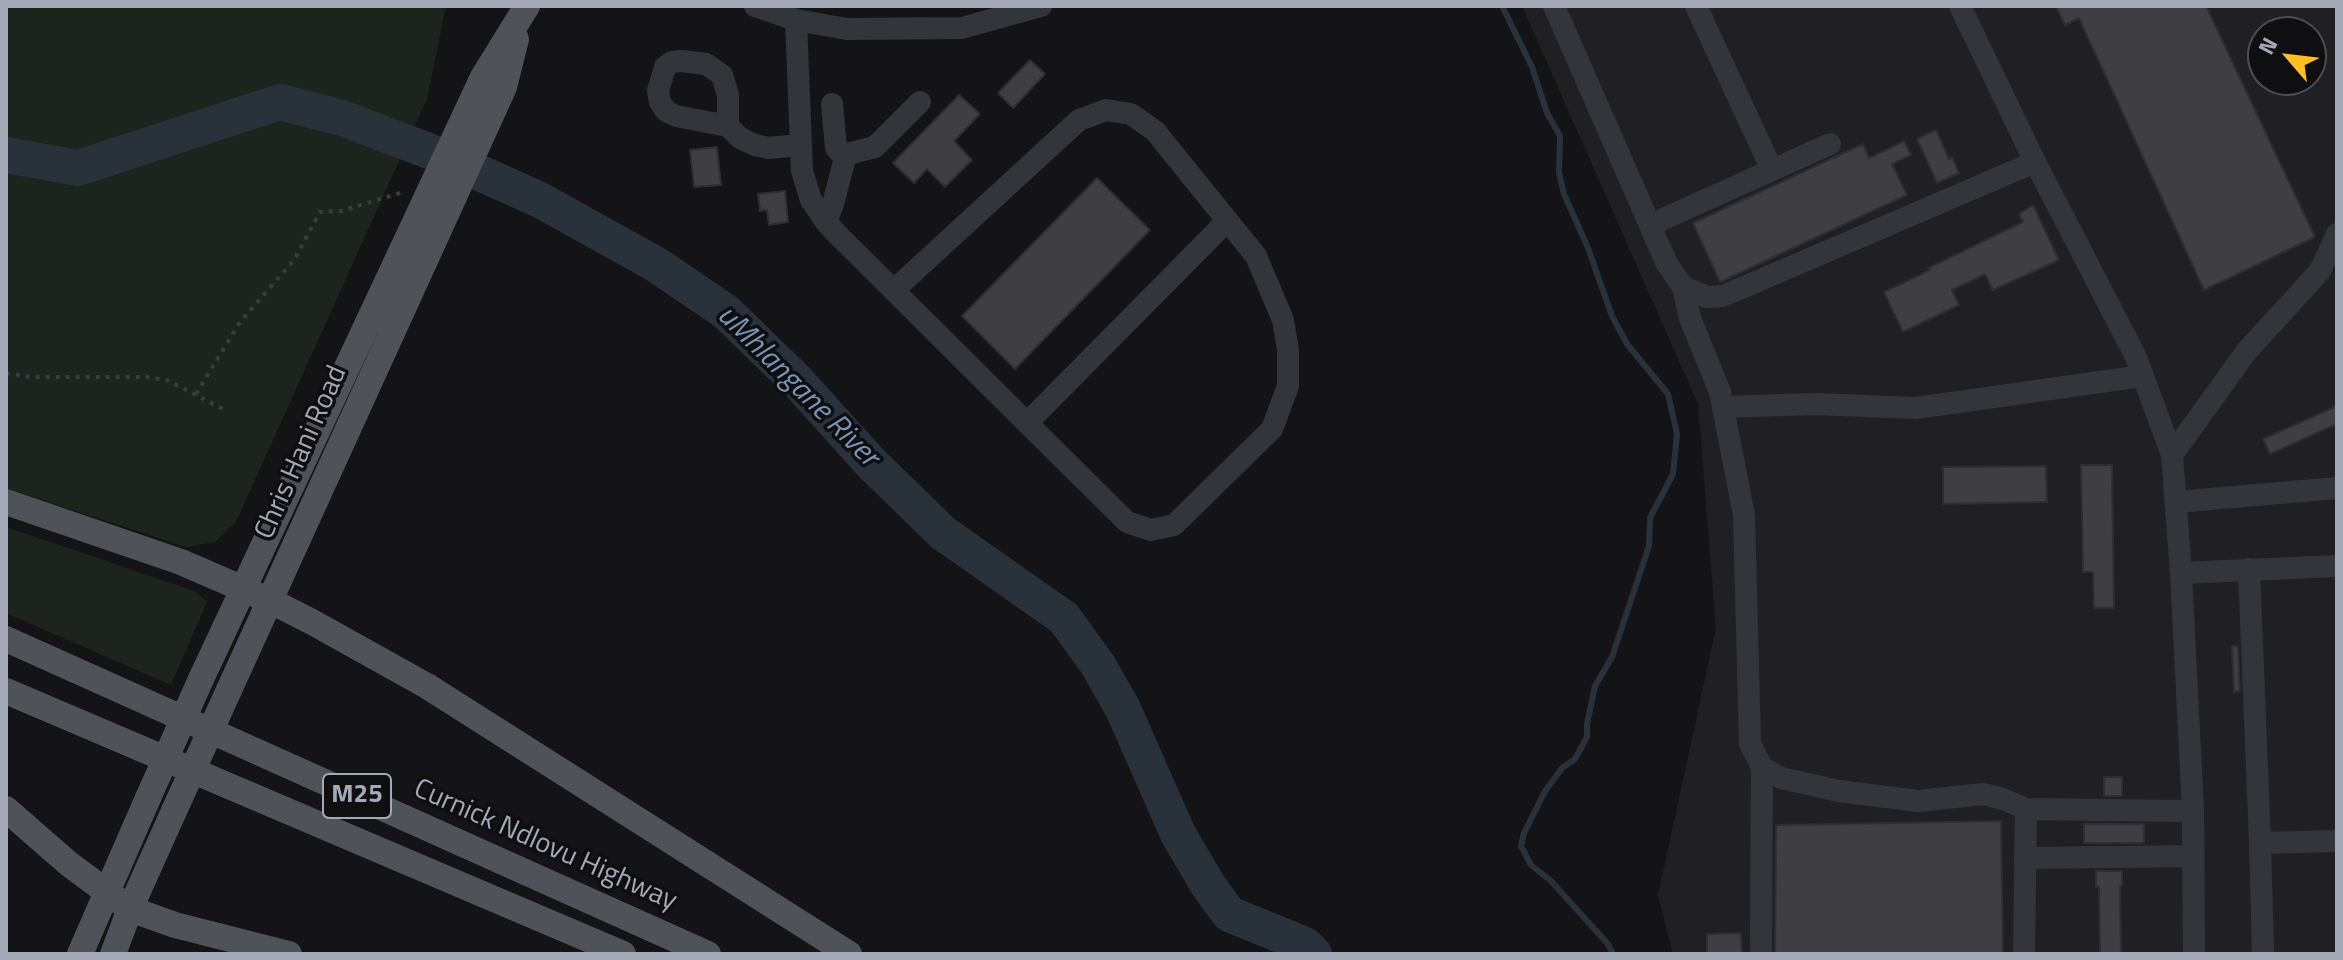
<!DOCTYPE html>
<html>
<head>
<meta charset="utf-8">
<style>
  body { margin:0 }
  #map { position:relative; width:2343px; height:960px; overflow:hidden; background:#141416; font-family:"Titillium Web",sans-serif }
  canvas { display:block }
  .frame { position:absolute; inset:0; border:8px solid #a4a9b7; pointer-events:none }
  .north { position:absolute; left:2247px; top:16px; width:80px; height:80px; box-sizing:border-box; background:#0f0f11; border:2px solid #4b4d53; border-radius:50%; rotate:298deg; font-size:22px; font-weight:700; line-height:32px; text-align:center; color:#a4a9b7 }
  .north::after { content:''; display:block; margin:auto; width:28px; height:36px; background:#ffbe22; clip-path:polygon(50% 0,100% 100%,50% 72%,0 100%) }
</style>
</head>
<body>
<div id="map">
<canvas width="2343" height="960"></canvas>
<div class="frame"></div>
<div class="north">N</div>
</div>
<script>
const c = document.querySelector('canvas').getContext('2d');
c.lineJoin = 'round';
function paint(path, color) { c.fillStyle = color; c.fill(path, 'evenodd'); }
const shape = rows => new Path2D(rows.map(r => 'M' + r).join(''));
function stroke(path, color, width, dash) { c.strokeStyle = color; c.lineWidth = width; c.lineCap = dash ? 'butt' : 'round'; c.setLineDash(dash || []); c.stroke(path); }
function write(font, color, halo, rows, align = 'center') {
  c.font = font + ' "Titillium Web",sans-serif'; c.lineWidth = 7; c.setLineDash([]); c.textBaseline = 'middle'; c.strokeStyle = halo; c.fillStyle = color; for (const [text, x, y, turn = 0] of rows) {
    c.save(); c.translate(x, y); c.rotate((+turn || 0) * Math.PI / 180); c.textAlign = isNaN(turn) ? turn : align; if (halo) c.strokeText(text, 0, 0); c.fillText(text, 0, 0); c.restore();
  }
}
paint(shape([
  [1522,6,2337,6,2337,954,1673,954,1658,895,1716,628,1698,404],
  [2263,32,2311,32,2311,80,2263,80]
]), '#202023');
paint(shape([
  [6,6,446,6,427,99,236,522,215,542,186,547,6,488],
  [6,527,195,591,207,602,171,685,6,613]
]), '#1c241d');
stroke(shape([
  [1502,6,1532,67,1547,113,1560,136,1559,173,1564,194,1588,248,1612,316,1627,344,1668,394,1677,434,1673,474,1650,518,1649,546,1612,657,1595,686,1587,724,1587,737,1575,759,1562,768,1545,791,1524,833,1521,846,1531,865,1551,881,1608,944,1613,954]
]), '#29323a', 6);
stroke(shape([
  [6,155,78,168,280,102,342,118,442,156,540,200,657,265,726,312,798,382,871,463,943,533,1064,618,1098,665,1123,709,1178,834,1208,885,1229,914,1305,945,1314,954]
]), '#29323a', 36);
const building = shape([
  [2056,6,2206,6,2315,237,2204,290,2079,18,2065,25,2056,6],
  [1030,60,1045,74,1013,108,998,93,1030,60],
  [959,95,980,114,954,141,972,160,945,187,927,169,914,183,893,163,959,95],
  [1936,130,1949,159,1952,157,1959,173,1937,183,1917,139,1936,130],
  [1904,141,1911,155,1892,164,1907,195,1720,282,1693,223,1863,144,1869,158,1904,141],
  [717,147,721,185,694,187,690,150,717,147],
  [1097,178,1150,230,1015,369,962,316,1097,178],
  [785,191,788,222,769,225,767,210,760,211,758,194,785,191],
  [2033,205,2059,260,1993,290,1985,274,1952,290,1959,305,1903,332,1884,292,1930,270,1928,268,2023,222,2019,214,2033,205],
  [2337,406,2337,424,2270,454,2263,439,2337,406],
  [2081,465,2112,465,2114,608,2094,608,2093,572,2083,572,2081,465],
  [2046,466,2047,502,1943,504,1943,467,2046,466],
  [2232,646,2238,646,2240,691,2234,692,2232,646],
  [2104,777,2122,777,2122,796,2104,796,2104,777],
  [2001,821,2003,954,1775,954,1776,825,2001,821],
  [2084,824,2144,824,2144,843,2084,843,2084,824],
  [2096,871,2122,871,2122,886,2120,886,2121,954,2100,954,2099,887,2096,887,2096,871],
  [1741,933,1742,954,1707,954,1707,934,1741,933]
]);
paint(building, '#3e3e43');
stroke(building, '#2e2e32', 2);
stroke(shape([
  [6,373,30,377,146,377,167,380,225,410],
  [196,394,240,322,294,260,320,212,341,211,403,192]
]), '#3a3c42', 4, [4, 6]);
stroke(shape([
  [755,6,796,20,847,29,962,28,1041,6],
  [1554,6,1667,264,1683,287,1707,297,1723,296,2035,162],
  [1696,6,1772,170],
  [1960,6,2035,162,2136,357,2172,455,2181,573,2193,811,2194,954],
  [796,20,802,171,811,200,826,222,836,233,1027,423,1127,522,1151,530,1174,525,1272,429,1288,386,1288,350,1283,320,1256,256,1155,131,1131,114,1106,110,1079,120,894,290],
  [832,104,836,148,845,158],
  [728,126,728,95,722,75,706,64,681,61,672,62,665,67,658,91,660,102,666,111,676,116,728,126,740,138,755,145,768,148,800,145],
  [826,222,833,204,845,158,851,153,875,147,920,102],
  [1650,225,1830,144],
  [1683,287,1690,318,1720,392,1744,515,1750,744,1762,767,1781,778,1839,791,1918,801,1983,794,2003,799,2026,809,2193,811],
  [1723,407,1815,404,1916,408,2142,376],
  [1027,423,1227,221],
  [2172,455,2246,352,2320,271,2337,234],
  [2176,502,2337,488],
  [2249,569,2260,843],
  [2181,573,2337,566],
  [2025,858,2193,856],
  [1761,954,1762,767],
  [2024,954,2026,809],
  [2263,954,2260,843,2337,841]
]), '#34353b', 22);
stroke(shape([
  [6,502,181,562,271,601,314,623,427,686,849,954],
  [6,639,708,954],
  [201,679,483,77,527,6],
  [229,690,504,87,516,39],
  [6,691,623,954],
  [6,809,69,864,130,909,175,925,289,954],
  [80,954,148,798],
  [113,954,130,909,174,811]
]), '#50525a', 26);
stroke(shape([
  [148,798,201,679],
  [174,811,229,690]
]), '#50525a', 26);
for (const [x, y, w] of [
  [357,796,68]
]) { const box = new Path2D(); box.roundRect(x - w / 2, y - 22, w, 44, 6); c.fillStyle = '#0f0f11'; c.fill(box); stroke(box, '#a4a9b7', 2); }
write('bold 26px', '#a4a9b7', null, [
  ["M25",357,796]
]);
write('28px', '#a4a9b7', '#0f0f11', [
  ["Chris Hani Road",302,453,-66],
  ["Curnick Ndlovu Highway",545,846,24]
]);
write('italic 30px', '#7896b5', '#0f0f11', [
  ["uMhlangane River",797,387,45]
]);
</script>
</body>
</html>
